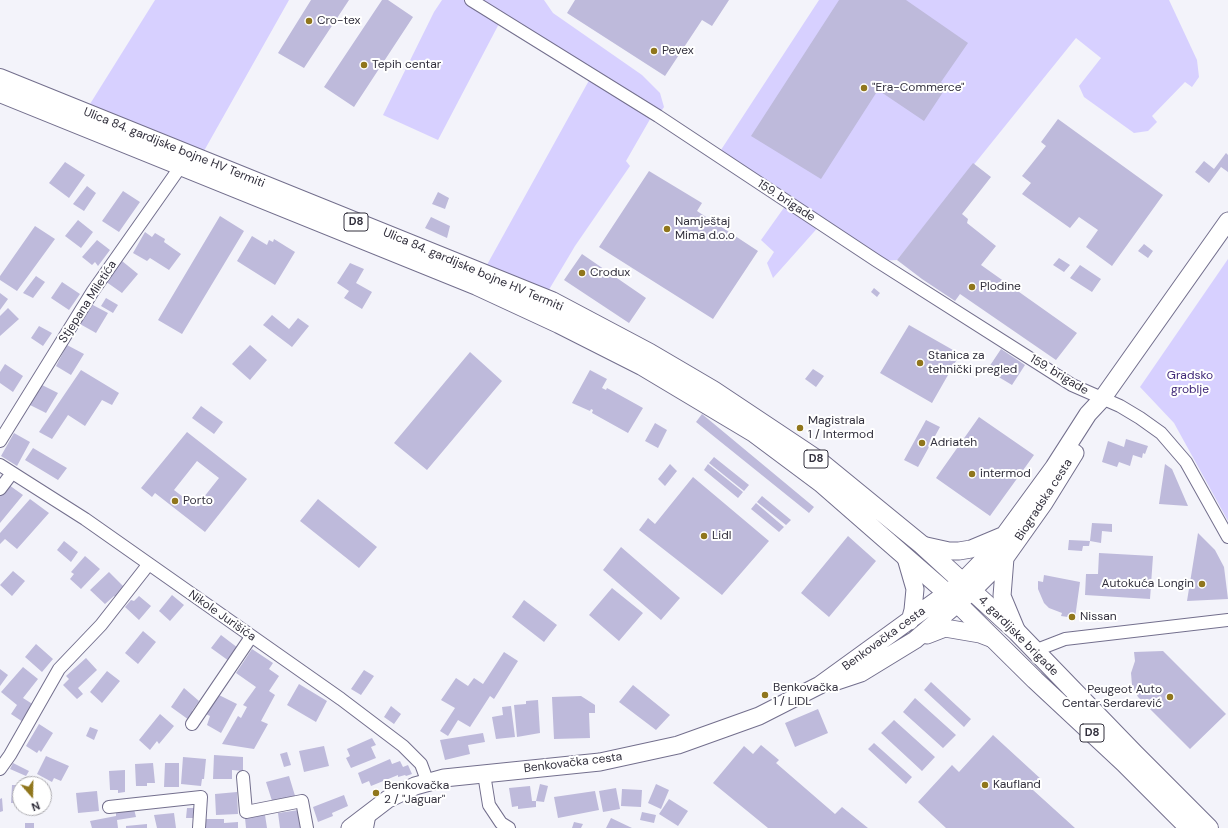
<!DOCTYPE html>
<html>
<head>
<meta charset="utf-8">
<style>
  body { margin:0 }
  #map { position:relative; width:1228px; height:828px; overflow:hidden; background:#f3f3fa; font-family:"DM Sans",sans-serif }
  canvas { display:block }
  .north { position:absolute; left:12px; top:776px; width:40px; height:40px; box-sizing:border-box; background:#fff; border:1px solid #adacb1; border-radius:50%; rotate:160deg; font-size:11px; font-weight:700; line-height:16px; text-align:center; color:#32303d }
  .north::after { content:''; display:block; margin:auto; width:14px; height:18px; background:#90761c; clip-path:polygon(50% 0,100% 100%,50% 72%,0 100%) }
</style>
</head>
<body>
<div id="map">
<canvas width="1228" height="828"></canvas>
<div class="north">N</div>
</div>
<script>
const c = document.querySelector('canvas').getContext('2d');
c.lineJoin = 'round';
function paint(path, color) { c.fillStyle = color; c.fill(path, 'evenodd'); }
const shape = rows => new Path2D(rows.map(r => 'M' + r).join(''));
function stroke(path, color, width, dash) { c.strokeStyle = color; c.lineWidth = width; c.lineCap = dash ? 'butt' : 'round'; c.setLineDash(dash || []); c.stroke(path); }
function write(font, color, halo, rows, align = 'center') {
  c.font = font + ' "DM Sans",sans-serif'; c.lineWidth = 4; c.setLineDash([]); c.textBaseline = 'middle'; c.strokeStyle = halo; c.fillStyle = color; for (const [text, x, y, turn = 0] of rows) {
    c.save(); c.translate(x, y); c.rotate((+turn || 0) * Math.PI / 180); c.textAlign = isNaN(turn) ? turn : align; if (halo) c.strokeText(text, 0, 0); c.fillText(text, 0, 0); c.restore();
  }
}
paint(shape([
  [155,0,289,0,200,158,85,112],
  [442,0,544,0,553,13,642,75,660,93,664,107,658,116,653,114,626,161,630,166,575,246,544,298,483,272,592,75,502,18,438,140,383,115,434,12],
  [819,0,1169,0,1197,60,1199,77,1192,87,1185,82,1152,116,1157,122,1148,131,1134,133,1084,97,1079,86,1101,58,1076,38,897,260,877,261,821,224,773,278,767,263,774,252,761,240,788,202,717,156],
  [1228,259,1228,521,1174,423,1140,387]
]), '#d7d0ff');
paint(shape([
  [311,0,349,0,304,68,278,53],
  [382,0,388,0,413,17,354,107,324,87],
  [575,0,729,0,712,26,702,20,665,76,567,13],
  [839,0,906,0,968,43,941,82,947,86,924,121,878,90,821,179,751,136],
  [1058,119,1163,195,1112,266,1086,247,1098,230,1079,217,1070,228,1022,194,1031,183,1022,176,1046,146,1041,142],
  [1226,153,1228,155,1228,172,1221,167,1209,183,1195,172,1204,161,1214,169],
  [65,162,85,175,69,198,49,183],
  [973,163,991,177,962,214,968,219,967,223,996,246,981,265,1077,333,1056,360,960,294,955,301,922,279,897,260],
  [649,171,702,203,697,211,758,251,713,319,599,247],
  [87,186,96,193,84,211,73,204],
  [123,191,140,202,119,232,102,221],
  [438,192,449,198,445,209,432,204],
  [220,216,244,231,182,334,158,320],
  [431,217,450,226,447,238,425,228],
  [78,220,93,232,81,248,65,236],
  [35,226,55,239,17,291,0,280,0,276],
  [145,232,152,237,155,233,165,239,164,242,181,254,169,270,150,258,147,261,133,253],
  [252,236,267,245,269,240,273,242,274,239,295,252,275,285,237,261],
  [97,240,110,250,98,266,95,262,92,265,82,257],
  [1144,244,1153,251,1148,258,1138,251],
  [582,254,646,298,629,323,564,280],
  [1059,258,1070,265,1064,272,1053,265],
  [122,261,138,274,122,293,105,281],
  [350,263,364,269,356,283,372,292,362,309,344,298,349,291,337,283],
  [1080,265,1101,279,1092,292,1070,278],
  [36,276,45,282,33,298,23,293],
  [62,282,80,294,69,310,51,298],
  [874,288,880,293,877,297,871,292],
  [0,293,8,299,0,310],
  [106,298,118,305,113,313,101,306],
  [91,304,108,313,96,333,80,324],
  [8,308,19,319,0,336,0,316],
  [272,315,289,329,298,318,309,326,292,347,263,325],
  [909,325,960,354,932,403,880,373],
  [39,326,52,333,43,346,31,338],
  [67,345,84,354,71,375,56,366],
  [250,345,267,360,250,380,232,364],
  [1001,349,1025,365,1012,385,987,370],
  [470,352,502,381,427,470,394,443],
  [5,364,23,376,13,392,0,383,0,372],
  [813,369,824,376,816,387,805,379],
  [81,370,119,393,112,405,102,400,85,426,68,415,52,439,39,432],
  [590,370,607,379,602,388,606,390,607,388,643,408,628,433,592,413,593,410,591,409,590,411,572,403],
  [42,385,58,393,46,413,30,405],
  [201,406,223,422,214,434,192,418],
  [702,414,814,507,809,513,696,422],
  [979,417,1034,455,990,516,936,478],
  [926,420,940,427,918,467,904,460],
  [655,423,667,430,658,448,645,441],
  [187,432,247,479,205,532,155,493,152,497,141,488],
  [197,461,219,478,196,507,174,490],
  [14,433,30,442,17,466,1,456],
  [1126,439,1148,446,1145,454,1143,453,1142,458,1133,455,1130,466,1119,462,1117,467,1102,462,1108,441,1124,447],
  [33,448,67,468,58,480,25,460],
  [714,457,749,485,744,491,709,463],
  [670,464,677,471,665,486,658,479],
  [708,464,743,492,738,498,704,470],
  [1165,464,1172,469,1188,506,1159,504],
  [693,477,769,541,722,595,639,530,648,518,655,524],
  [9,485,23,495,0,523,0,496],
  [762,496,791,520,786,525,757,502],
  [30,499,49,513,17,549,5,539,0,544,0,533],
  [318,499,377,547,359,568,300,521],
  [756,503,784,527,779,532,751,509],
  [1092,523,1112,524,1112,532,1102,531,1101,543,1090,541,1089,546,1083,546,1082,551,1068,550,1069,540,1090,541],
  [1198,533,1215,550,1224,567,1228,599,1187,601],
  [848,536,876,561,829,617,801,593],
  [64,541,78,552,71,562,57,550],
  [621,547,680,598,661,620,603,570],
  [1099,553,1153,556,1150,599,1085,595,1086,574,1098,574],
  [85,556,100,569,81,589,70,579,74,574,71,572],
  [13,571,25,581,12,596,0,585],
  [109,572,125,588,116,597,114,596,105,604,90,590],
  [1044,575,1080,582,1075,618,1061,616,1062,613,1049,608,1044,603,1038,589,1038,581,1043,582],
  [612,588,643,613,619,641,589,615],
  [172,595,184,605,170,621,159,611],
  [139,596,151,606,139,620,125,607,131,600,134,601],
  [524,600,557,625,544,642,512,617],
  [143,631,156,642,138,664,125,653],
  [221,635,238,648,229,661,211,648],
  [36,644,53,659,42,672,25,657],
  [252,649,273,663,269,669,279,676,269,691,275,695,261,721,268,724,254,749,222,744,238,716,241,718,247,707,243,705,256,687,236,673],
  [1163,651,1226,714,1190,749,1138,697,1132,685,1131,673,1135,661,1134,652],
  [504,652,518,661,494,699,490,696,470,727,458,720,448,736,440,731,455,708,441,700,456,678,468,686,474,678,483,684],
  [86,658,97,670,78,688,83,694,77,699,63,685,69,679,66,676],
  [23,667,38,679,23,698,34,705,23,722,11,714,17,705,1,692],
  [0,669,8,675,0,686],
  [364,670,374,676,361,695,351,689],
  [107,671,120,681,102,703,90,692],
  [931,682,971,719,964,727,924,690],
  [299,684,327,701,316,722,287,705],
  [633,685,670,715,656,730,619,702],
  [184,688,199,701,192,711,194,712,189,720,171,707],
  [217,694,237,704,221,733,207,725,210,716,206,714],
  [581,696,595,705,595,713,589,713,590,738,554,739,552,697],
  [915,698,956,735,943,748,903,712],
  [538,700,540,733,517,737,514,705,526,704,526,701],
  [391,706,401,714,394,724,384,717],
  [511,706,515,737,496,739,492,717,503,715,502,707],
  [818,709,828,733,795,747,785,723],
  [160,714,174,726,159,744,157,741,150,750,139,740],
  [894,720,935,757,922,771,881,733],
  [39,724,53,733,41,752,39,750,37,753,26,746],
  [90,727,98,730,94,740,86,736],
  [483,733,485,742,468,745,470,754,445,760,440,740],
  [993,735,1042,780,1033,790,1075,828,946,828,918,802,952,765,959,772],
  [372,738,376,745,371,747,376,758,351,768,346,758,350,756,347,749],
  [874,743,912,777,906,784,868,749],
  [761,745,779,760,776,763,835,814,842,807,868,828,768,828,713,783,744,746,753,754],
  [324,746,329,766,304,772,299,751],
  [287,752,291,765,284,767,280,754],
  [214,755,243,757,243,771,232,770,232,779,213,779],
  [46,756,69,766,61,781,54,778,52,782,37,774],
  [183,757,206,759,204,779,202,779,201,786,181,784],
  [390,759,392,764,400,761,403,767,408,765,412,774,406,776,405,775,398,777,398,775,371,786,369,781,362,784,358,773],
  [13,763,29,771,26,776,10,769],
  [153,763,155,783,147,783,147,786,136,786,135,764],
  [165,763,179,763,179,787,164,787],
  [125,770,125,792,118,793,118,790,110,790,109,771],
  [289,776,296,799,273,804,266,782],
  [540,784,548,786,544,802,536,801],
  [656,784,669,790,661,809,648,803],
  [12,785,20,785,20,803,11,803],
  [530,786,532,801,536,801,536,807,518,809,518,806,512,807,509,788],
  [616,788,620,809,603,812,599,791],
  [622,789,642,790,641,807,621,806],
  [97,791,99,811,78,813,76,793],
  [595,791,599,810,558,818,554,797],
  [237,792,238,814,216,815,215,794],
  [344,795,348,806,332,813,333,816,318,822,313,807],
  [2,798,3,811,0,812,0,799],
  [669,799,688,811,678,826,659,814],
  [187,808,196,808,196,818,186,818],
  [134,809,136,817,117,820,118,828,92,828,90,821,116,816,116,812],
  [299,810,302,828,280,828,278,813],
  [642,812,656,815,654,823,640,820],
  [174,813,176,828,157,828,154,815],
  [265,815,267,828,246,828,245,818],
  [611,818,632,828,606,828],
  [206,819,224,819,224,823,238,822,238,828,206,828],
  [574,822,583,824,581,828,572,828],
  [25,823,34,823,34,828,25,828],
  [147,824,147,828,126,828,126,826]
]), '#bebadb');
const street = shape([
  [471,0,658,116,877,261,1072,385,1120,406,1140,418,1161,433,1186,462,1228,537],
  [0,441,93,291,181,166],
  [0,465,85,519,341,699,403,746,421,764,428,783],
  [0,489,12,473],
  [1034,651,1065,639,1228,620],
  [192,724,251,637],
  [0,769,10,755,59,669,101,625,148,565],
  [484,774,489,805,501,823,509,828],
  [243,777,246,812,302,801,307,828],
  [109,807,201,797,199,828],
  [367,828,370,812]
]);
const secondary = shape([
  [922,545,949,551,959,551,971,549,1002,536],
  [906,558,915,589,913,610,910,621],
  [1005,558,1002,596,1017,632],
  [927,635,945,628,980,634,993,639],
  [831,683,861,673,915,640,972,591,1005,558,1044,503,1075,453],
  [350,828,388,799,415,786,444,778,600,762,678,745,759,716,820,685,947,593,962,582,994,549,1054,467,1088,414,1102,399,1228,221]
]);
const primary = shape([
  [0,78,552,301,650,353,713,390,818,460,922,545,1017,632,1134,753,1209,828],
  [0,93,477,286,559,324,642,366,754,433,821,483,947,593,1035,680,1124,763,1189,828]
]);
stroke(street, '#736f8d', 14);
stroke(secondary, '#736f8d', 19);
stroke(primary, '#736f8d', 20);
stroke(street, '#fff', 12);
stroke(secondary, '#fff', 17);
stroke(primary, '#fff', 18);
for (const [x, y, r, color] of [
  [309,21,4,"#90761c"],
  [654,51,4,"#90761c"],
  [364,65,4,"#90761c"],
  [864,88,4,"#90761c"],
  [667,229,4,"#90761c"],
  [582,273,4,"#90761c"],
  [972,287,4,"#90761c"],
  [920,363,4,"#90761c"],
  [800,428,4,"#90761c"],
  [922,443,4,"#90761c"],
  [972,474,4,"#90761c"],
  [175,501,4,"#90761c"],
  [704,536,4,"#90761c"],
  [1202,584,4,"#90761c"],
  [1072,617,4,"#90761c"],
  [765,695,4,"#90761c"],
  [1170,697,4,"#90761c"],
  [985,785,4,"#90761c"],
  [376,793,4,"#90761c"]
]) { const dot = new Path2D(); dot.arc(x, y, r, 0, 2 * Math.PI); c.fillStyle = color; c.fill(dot); stroke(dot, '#fff', 1.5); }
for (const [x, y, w] of [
  [356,222,24],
  [816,459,24],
  [1092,733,24]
]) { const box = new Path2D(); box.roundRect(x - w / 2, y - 9, w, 18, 3); c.fillStyle = '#fff'; c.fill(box); stroke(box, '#32303d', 1); }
write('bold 11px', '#32303d', null, [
  ["D8",356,222],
  ["D8",816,459],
  ["D8",1092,733]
]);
write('12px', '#32303d', '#fff', [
  ["Cro-tex",317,21],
  ["Pevex",662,51],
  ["Tepih centar",372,65],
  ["\"Era-Commerce\"",872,88],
  ["Namještaj",675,222],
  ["Mima d.o.o",675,236],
  ["Crodux",590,273],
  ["Plodine",980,287],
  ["Stanica za",928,356],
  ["tehnički pregled",928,370],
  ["Magistrala",808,421],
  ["1 / Intermod",808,435],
  ["Adriateh",930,443],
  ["intermod",980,474],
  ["Porto",183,501],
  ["Lidl",712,536],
  ["Autokuća Longin",1194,584,"right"],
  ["Nissan",1080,617],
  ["Benkovačka",773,688],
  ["1 / LIDL",773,702],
  ["Peugeot Auto",1162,690,"right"],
  ["Centar Serdarević",1162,704,"right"],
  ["Kaufland",993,785],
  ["Benkovačka",384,786],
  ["2 / \"Jaguar\"",384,800]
], 'left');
write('12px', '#32303d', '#fff', [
  ["Ulica 84. gardijske bojne HV Termiti",174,148,22],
  ["159. brigade",786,201,33],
  ["Ulica 84. gardijske bojne HV Termiti",473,270,23],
  ["Stjepana Miletića",88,302,-57],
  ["159. brigade",1059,375,31],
  ["Biogradska cesta",1044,500,-57],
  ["Nikole Jurišića",222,616,35],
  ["4. gardijske brigade",1018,636,45],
  ["Benkovačka cesta",884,639,-36],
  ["Benkovačka cesta",573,763,-7]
]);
write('12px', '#3e2677', '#fff', [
  ["Gradsko",1190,376],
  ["groblje",1190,390]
]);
</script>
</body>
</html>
